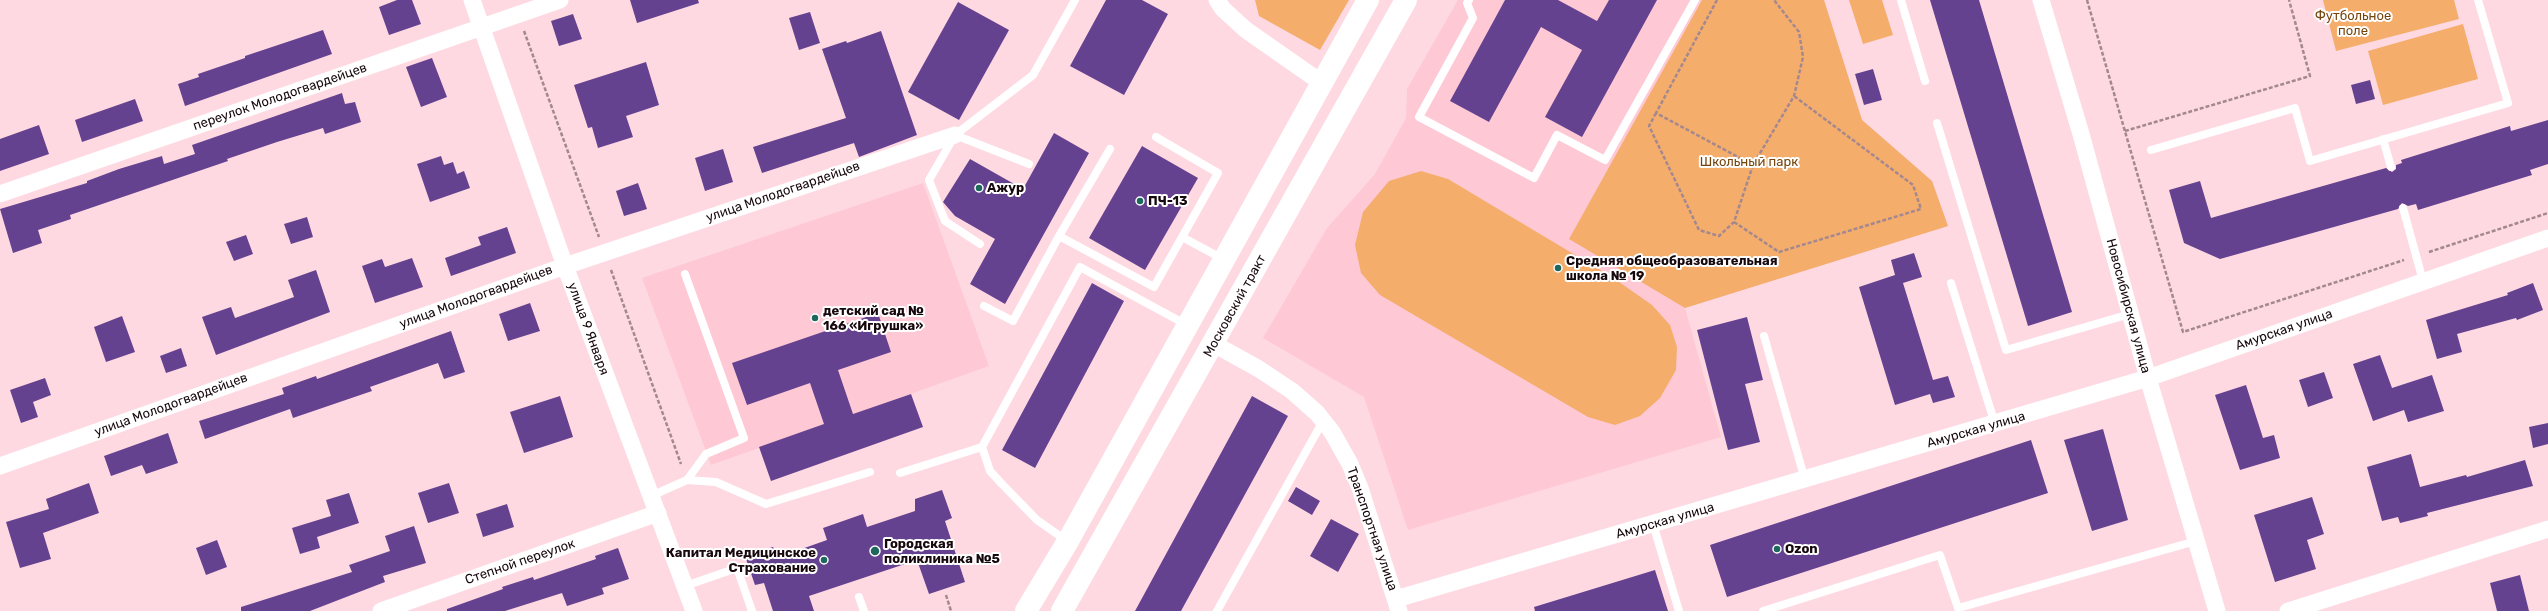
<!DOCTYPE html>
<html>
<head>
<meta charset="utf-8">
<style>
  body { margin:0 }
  canvas { display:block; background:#fed9e2 }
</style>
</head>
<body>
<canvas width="2548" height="611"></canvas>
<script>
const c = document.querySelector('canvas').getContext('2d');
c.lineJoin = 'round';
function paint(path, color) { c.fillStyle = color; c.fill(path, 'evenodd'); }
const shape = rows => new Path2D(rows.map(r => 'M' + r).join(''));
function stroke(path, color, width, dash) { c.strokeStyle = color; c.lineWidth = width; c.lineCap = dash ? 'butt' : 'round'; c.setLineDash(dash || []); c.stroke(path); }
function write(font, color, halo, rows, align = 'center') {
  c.font = font + ' Rubik,sans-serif'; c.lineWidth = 4; c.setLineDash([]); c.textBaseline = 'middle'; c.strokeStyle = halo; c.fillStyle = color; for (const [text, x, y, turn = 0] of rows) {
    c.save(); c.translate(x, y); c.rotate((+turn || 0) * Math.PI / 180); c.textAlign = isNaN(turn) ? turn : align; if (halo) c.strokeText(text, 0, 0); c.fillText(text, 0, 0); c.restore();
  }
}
paint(shape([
  [1458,0,1824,0,1862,120,1932,181,1948,226,1685,308,1721,437,1408,530,1364,397,1263,338,1327,228,1375,174,1406,118,1407,89],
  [923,183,989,366,711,465,642,278]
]), '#fec9d5');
paint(shape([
  [1255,0,1349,0,1320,50,1259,16],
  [1702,0,1824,0,1862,120,1932,181,1948,226,1685,308,1569,239],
  [1849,0,1882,0,1893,35,1863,44],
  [2323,0,2454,0,2459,19,2336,51],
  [2463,24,2478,79,2383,105,2368,51],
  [1421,171,1448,179,1612,277,1652,305,1670,325,1677,347,1676,370,1660,398,1640,416,1615,425,1588,417,1380,295,1361,273,1355,245,1363,212,1389,181]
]), '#f5ad6c');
paint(shape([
  [397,0,412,0,421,24,389,35,379,7],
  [630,0,698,0,699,3,637,23],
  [1106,0,1142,0,1168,14,1124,95,1070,66],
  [1505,0,1558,0,1597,21,1609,0,1657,0,1582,137,1545,117,1582,50,1541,27,1489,122,1450,101],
  [1930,0,1979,0,2072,312,2028,326],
  [958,2,1009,30,959,120,908,92],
  [810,12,820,43,799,50,789,18],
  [573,14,582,39,559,46,551,21],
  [323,30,332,54,185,106,178,84,199,77,198,74,245,58,245,56],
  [881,31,917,135,859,157,854,143,762,173,753,147,846,118,822,49,846,41,847,43],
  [432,58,447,97,421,107,406,67],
  [646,62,659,105,626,116,633,137,598,148,592,127,588,128,574,85],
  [1873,69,1882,100,1864,105,1855,74],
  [2370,80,2375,99,2356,104,2351,85],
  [342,93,345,104,355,102,361,122,325,134,323,128,277,142,227,159,228,161,70,215,71,219,38,230,42,243,13,253,0,209,87,183,87,181,119,169,162,156,164,164,195,154,192,145],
  [135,99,143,121,82,142,75,120],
  [2548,120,2548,164,2530,170,2532,175,2418,210,2416,204,2408,206,2402,203,2398,209,2220,259,2184,243,2169,190,2200,181,2211,218,2386,168,2392,172,2396,169,2396,165,2402,163,2401,160,2510,126,2511,131],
  [39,125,49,154,0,171,0,139],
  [1054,133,1089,153,1005,304,970,284,995,239,955,216,943,202,970,159,1023,189],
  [1142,146,1198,178,1145,270,1089,238],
  [723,149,733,182,705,191,695,158],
  [441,156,444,165,453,162,457,174,464,171,470,188,430,202,417,164],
  [638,183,647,209,624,216,616,191],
  [307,217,313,237,291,244,284,224],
  [507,227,516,253,451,276,445,258,481,245,478,237],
  [246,235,253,254,234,261,226,242],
  [1914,253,1922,277,1903,283,1933,380,1948,376,1955,397,1933,403,1930,394,1895,405,1859,287,1895,275,1891,260],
  [412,258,423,287,375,303,362,266,382,259,385,267],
  [316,270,330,312,216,355,202,317,231,307,235,318,294,297,288,280],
  [1092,283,1124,301,1035,468,1002,450],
  [2533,283,2543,310,2517,320,2516,318,2457,334,2462,352,2437,359,2426,320,2508,295,2507,293],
  [530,303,540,331,508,341,499,314],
  [878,313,891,352,838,370,853,414,911,394,923,427,771,481,759,447,824,424,810,383,747,405,732,363],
  [122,316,135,352,106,362,94,327],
  [1747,317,1763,380,1745,384,1760,442,1728,450,1697,330],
  [451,331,465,372,444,379,438,363,370,387,372,391,293,418,290,409,205,439,199,421,284,394,282,388,316,376,317,379],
  [181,348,187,366,166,373,160,356],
  [2380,355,2392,388,2432,375,2444,411,2408,422,2404,410,2373,421,2353,364],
  [2324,372,2333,398,2308,407,2299,380],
  [45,378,51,395,33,402,38,417,21,423,10,390],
  [2246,385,2263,438,2274,435,2280,458,2240,470,2215,395],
  [560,396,573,437,524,453,510,412],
  [1252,396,1288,416,1181,611,1135,611],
  [2548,423,2548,444,2533,448,2529,427],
  [2103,429,2128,520,2092,531,2064,440],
  [168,433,178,463,146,474,142,465,111,476,104,456],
  [2031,440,2048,493,1727,597,1710,545],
  [2411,454,2420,487,2466,475,2467,477,2525,460,2533,486,2427,513,2428,516,2400,523,2398,517,2382,521,2367,467],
  [89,483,99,513,43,533,51,559,20,568,6,522,49,509,46,499],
  [449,483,459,513,428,523,418,493],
  [1296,487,1320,501,1312,515,1288,501],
  [942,490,952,518,945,521,965,582,929,594,917,560,809,596,814,611,773,611,764,583,755,585,745,556,773,547,779,557,827,540,823,528,863,514,867,527,915,511,915,499],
  [349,493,359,523,317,537,320,548,300,554,292,528,331,516,326,500],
  [2312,497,2324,534,2307,540,2316,569,2275,582,2254,515],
  [507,504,514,527,483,537,476,514],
  [1331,519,1359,534,1338,572,1310,556],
  [414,526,426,563,383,576,385,582,310,611,241,611,241,607,352,572,349,565,390,551,385,536],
  [217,540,227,567,206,575,196,548],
  [618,548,629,579,602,588,604,594,567,606,562,593,505,611,447,611,447,609,503,589,502,587,533,577,534,580,596,559,595,556],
  [1655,570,1668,611,1535,611,1534,607],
  [2520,575,2529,611,2497,611,2490,583]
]), '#654290');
stroke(shape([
  [1717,0,1656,113,1753,165,1794,96,1803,57,1799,32,1774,0],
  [2087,0,2183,332,2404,260],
  [524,31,599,237],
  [1656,113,1649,126,1699,230,1719,236,1734,222,1753,165],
  [2125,131,2310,76,2289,0],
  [1734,222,1779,252,1921,209,1913,185,1794,96],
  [2429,252,2548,213],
  [611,270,681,464],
  [946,595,951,611]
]), '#a4888f', 2.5, [4, 2]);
stroke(shape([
  [1469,0,1467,3,1473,18,1419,117,1534,178,1557,135,1605,160,1695,0],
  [1901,0,1925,81],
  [1937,123,2006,350,2130,314],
  [955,135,1029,164],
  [2383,139,2391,167],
  [1110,149,1059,236,1154,287,1218,173,1156,137],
  [2151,150,2295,108,2310,161,2508,103,2478,0],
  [2403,208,2423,281],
  [1182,237,1223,259],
  [980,244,945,221,929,180,955,135,1033,75,1075,0],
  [1951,283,1995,424],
  [984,306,1013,321,1059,236],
  [1764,336,1805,480],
  [900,473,982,447],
  [687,480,716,482,766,504,870,472],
  [651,496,687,480,706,454,744,438,685,274],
  [1653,524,1679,611],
  [1067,541,1037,520,1001,483,990,471,982,447,1080,267,1187,325],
  [685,586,737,568,752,611],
  [859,597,864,611],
  [1217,611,1323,421],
  [1763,611,1940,555,1958,608,2196,541]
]), '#fff', 8);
stroke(shape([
  [472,0,565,266,694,611],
  [1217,0,1223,9,1246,30,1322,83],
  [2041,0,2081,134,2148,378,2217,611],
  [0,194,560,0],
  [1214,344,1259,369,1292,391,1317,413,1332,432,1350,464,1360,488,1399,611],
  [0,466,565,266,955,135],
  [1396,599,2148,378,2548,238],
  [381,611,658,513],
  [2288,611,2548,529]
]), '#fff', 17);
stroke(shape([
  [1026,611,1068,541,1368,0],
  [1062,611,1406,0]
]), '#fff', 22);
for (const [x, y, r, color] of [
  [979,188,4,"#1e675d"],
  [1140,201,4,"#1e675d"],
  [1558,268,4,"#1e675d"],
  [815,318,4,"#1e675d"],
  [1777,549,4,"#1e675d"],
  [875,551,5,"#1e675d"],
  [824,560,4,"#1e675d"]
]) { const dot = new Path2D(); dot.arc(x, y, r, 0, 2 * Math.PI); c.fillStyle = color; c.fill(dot); stroke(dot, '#fff', 1.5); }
write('13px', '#75440b', '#fff', [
  ["Футбольное",2353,16],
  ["поле",2353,31],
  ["Школьный парк",1749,162]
]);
write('13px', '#16080c', '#fff', [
  ["переулок Молодогвардейцев",280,97,-19],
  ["улица Молодогвардейцев",783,192,-19],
  ["улица Молодогвардейцев",476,297,-20],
  ["Московский тракт",1235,306,-61],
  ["Новосибирская улица",2128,306,75],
  ["улица 9 Января",588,329,70],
  ["Амурская улица",2284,330,-19],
  ["улица Молодогвардейцев",171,405,-20],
  ["Амурская улица",1976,430,-16],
  ["Амурская улица",1665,521,-16],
  ["Транспортная улица",1372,529,71],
  ["Степной переулок",520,562,-19]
]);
write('bold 13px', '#16080c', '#fff', [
  ["Ажур",987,188],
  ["ПЧ-13",1148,201],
  ["Средняя общеобразовательная",1566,261],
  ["школа № 19",1566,276],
  ["детский сад №",823,311],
  ["166 «Игрушка»",823,326],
  ["Городская",884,544],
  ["поликлиника №5",884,559],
  ["Ozon",1785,549],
  ["Капитал Медицинское",816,553,"right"],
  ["Страхование",816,568,"right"]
], 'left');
</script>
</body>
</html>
